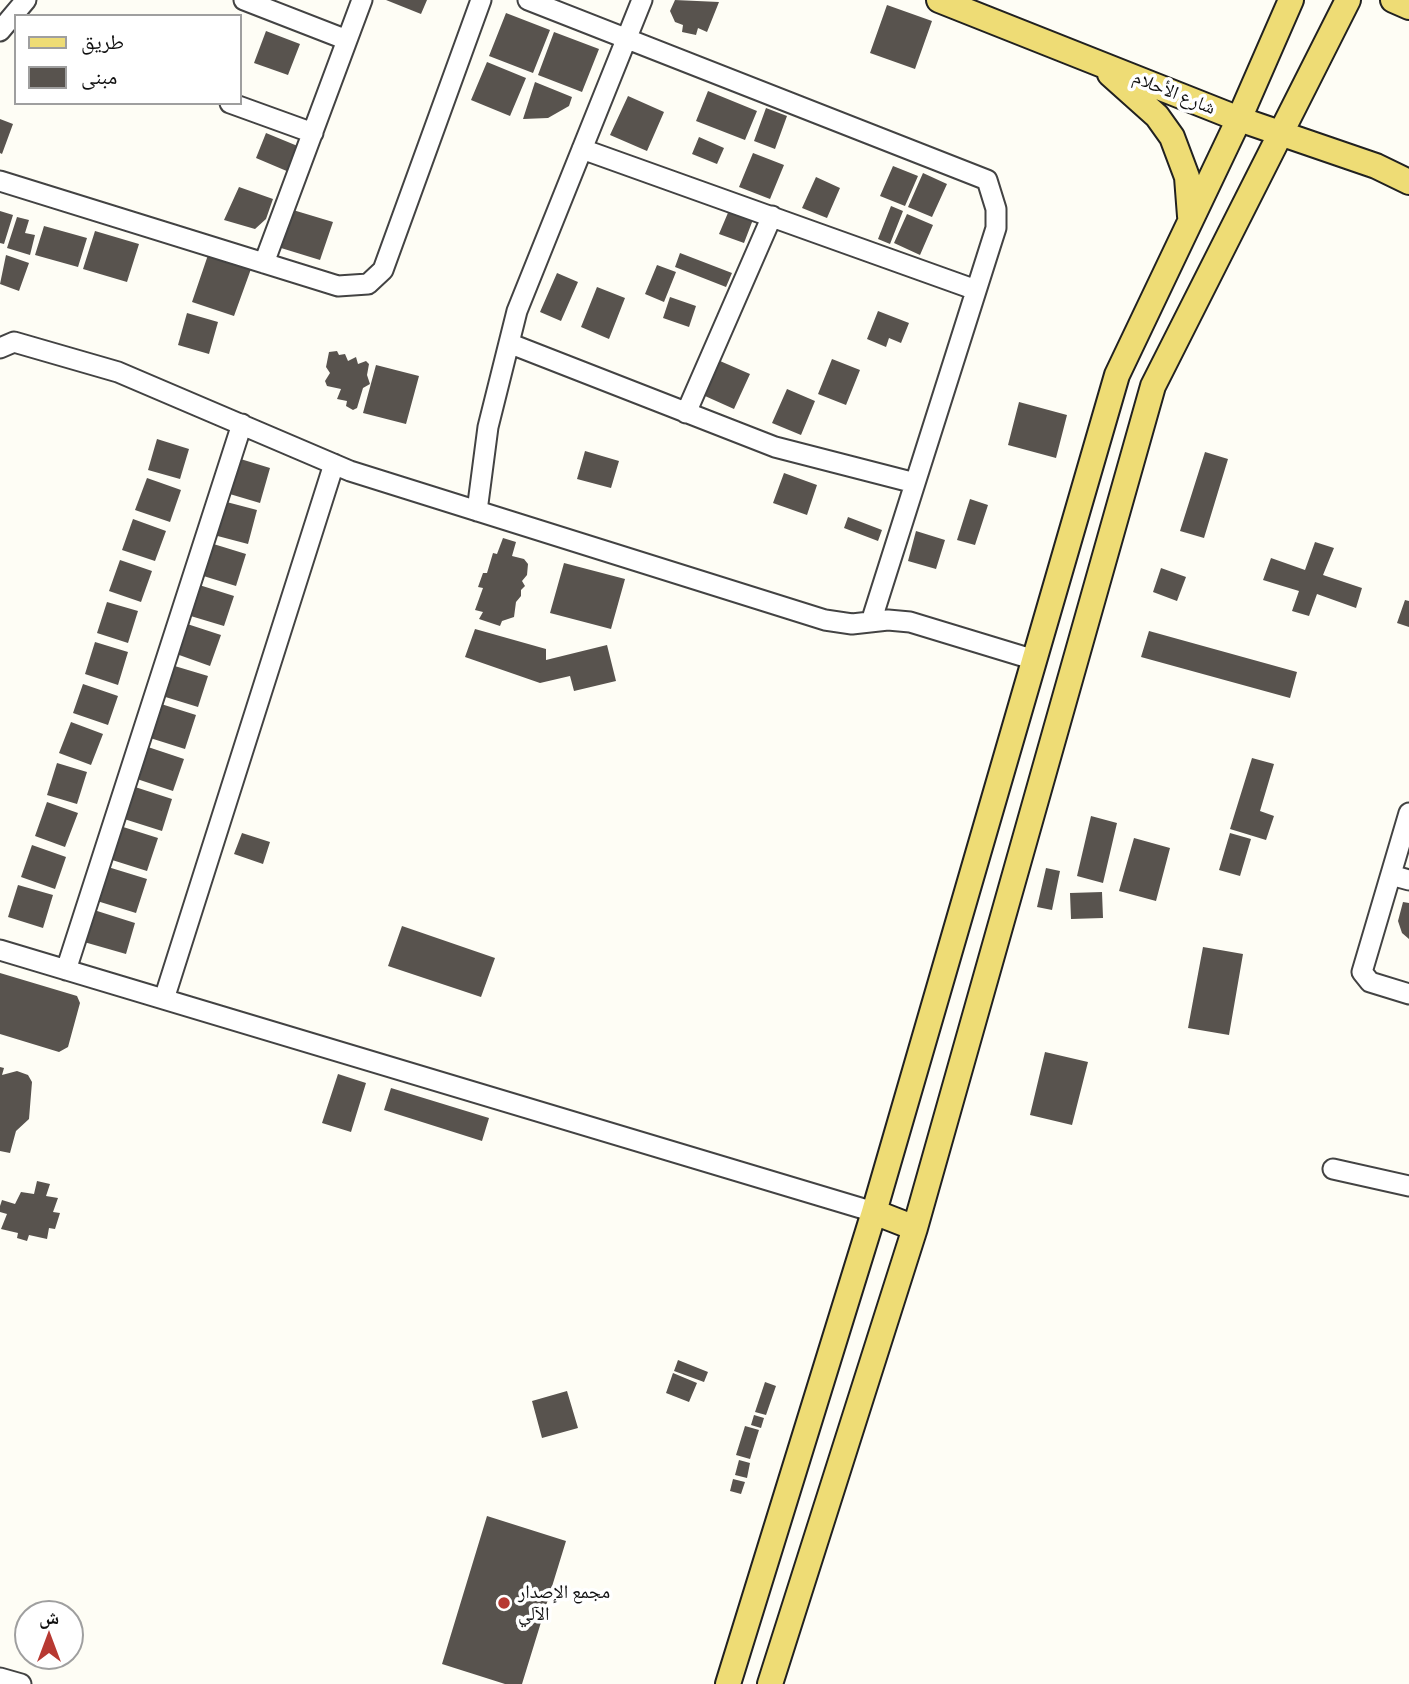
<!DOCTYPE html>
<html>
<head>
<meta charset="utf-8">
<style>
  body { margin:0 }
  #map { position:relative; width:1409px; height:1684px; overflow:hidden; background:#fefdf5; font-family:Literata,"Noto Naskh Arabic",serif }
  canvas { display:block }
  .legend { position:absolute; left:14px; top:14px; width:228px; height:91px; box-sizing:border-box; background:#fff; border:2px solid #9f9f9f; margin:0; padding:9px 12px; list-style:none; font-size:21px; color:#101010 }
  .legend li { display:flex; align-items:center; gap:14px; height:35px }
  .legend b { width:35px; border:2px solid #9f9f9f }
  .north { position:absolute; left:14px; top:1600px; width:70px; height:70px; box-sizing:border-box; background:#fff; border:2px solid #9f9f9f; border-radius:50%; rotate:0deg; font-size:19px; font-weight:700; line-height:28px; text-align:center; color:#101010 }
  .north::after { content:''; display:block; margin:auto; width:24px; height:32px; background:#b73932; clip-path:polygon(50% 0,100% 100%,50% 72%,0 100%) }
</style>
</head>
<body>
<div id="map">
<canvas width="1409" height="1684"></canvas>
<ul class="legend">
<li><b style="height:9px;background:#eedc75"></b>طريق</li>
<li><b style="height:19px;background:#58534e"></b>مبنى</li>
</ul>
<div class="north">ش</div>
</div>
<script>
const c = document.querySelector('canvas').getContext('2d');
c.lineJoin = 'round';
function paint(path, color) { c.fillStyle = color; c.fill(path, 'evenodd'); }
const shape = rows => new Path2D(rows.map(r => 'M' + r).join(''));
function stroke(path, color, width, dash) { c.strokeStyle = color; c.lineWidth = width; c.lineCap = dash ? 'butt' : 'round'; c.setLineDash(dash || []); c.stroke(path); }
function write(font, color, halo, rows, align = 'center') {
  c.font = font + ' Literata,"Noto Naskh Arabic",serif'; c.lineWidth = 7; c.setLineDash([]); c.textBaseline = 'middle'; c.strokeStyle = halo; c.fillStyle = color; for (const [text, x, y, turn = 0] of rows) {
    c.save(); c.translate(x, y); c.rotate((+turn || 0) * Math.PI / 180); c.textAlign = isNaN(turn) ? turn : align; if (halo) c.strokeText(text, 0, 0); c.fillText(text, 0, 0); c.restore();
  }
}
paint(shape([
  [386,0,427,0,421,14],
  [675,0,719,2,707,32,698,28,696,35,682,32,683,25,675,22,670,11],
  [887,5,932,21,915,69,870,53],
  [506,13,550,30,533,73,489,56],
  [266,31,300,44,288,75,254,63],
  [554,32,599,49,582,92,538,75],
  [487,62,526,78,510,116,471,100],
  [535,82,572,97,569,106,548,118,523,119],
  [708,91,757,111,745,140,696,121],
  [628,96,664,112,647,151,610,135],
  [766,108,787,116,775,149,754,141],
  [0,119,13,124,2,154,0,153],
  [266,133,300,147,289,172,256,158],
  [699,137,724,148,717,164,692,154],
  [753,153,784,165,770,199,739,187],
  [893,166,918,176,905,206,880,196],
  [923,173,947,184,932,217,908,207],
  [816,177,840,188,827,218,802,208],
  [239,187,273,199,266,219,255,229,224,220],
  [891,206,903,211,890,244,878,239],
  [730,208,754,217,744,243,719,234],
  [293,210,333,222,320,260,281,248],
  [0,211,13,215,4,244,0,243],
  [907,214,933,225,920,255,894,243],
  [17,217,29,220,25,233,35,235,30,255,7,248],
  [44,226,87,238,78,267,35,255],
  [95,231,139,244,127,282,83,269],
  [680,253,732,273,726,287,675,267],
  [6,255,29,263,19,291,0,284],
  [208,255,251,269,234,316,192,302],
  [657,265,676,272,664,302,645,294],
  [557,273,578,282,561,321,540,312],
  [597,287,625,298,609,339,581,327],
  [670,297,696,306,689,327,663,318],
  [878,311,909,323,901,343,889,338,886,347,867,339],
  [187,313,218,322,209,354,178,345],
  [337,351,339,355,345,354,348,361,356,357,358,364,366,361,369,364,367,375,370,384,363,388,357,408,353,410,346,406,347,401,337,399,341,389,327,386,325,381,330,373,326,367,329,352],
  [832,359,860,370,846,405,818,394],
  [720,361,750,374,734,409,705,396],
  [376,365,419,376,406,424,363,413],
  [787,389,815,401,801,435,772,423],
  [1019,402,1067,415,1056,458,1008,445],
  [157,439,189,449,180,479,148,470],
  [585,451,619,461,611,488,577,479],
  [1205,452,1228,459,1204,538,1180,531],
  [234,457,270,468,260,503,223,492],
  [784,473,817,485,807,515,773,503],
  [147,478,181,490,170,522,135,510],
  [970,499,988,505,975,545,957,540],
  [219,500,257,510,248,544,210,534],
  [848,517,882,530,878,541,844,528],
  [133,519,166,531,155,561,122,550],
  [916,531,945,540,936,569,908,561],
  [503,538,516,542,512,556,524,559,528,564,527,575,522,581,525,586,521,590,521,596,516,602,514,617,502,621,500,626,479,619,483,612,475,610,483,588,478,587,483,573,487,573,493,553,497,554],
  [207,542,246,554,236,586,197,574],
  [1315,542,1334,548,1323,575,1362,588,1356,608,1317,594,1309,616,1292,611,1299,591,1263,580,1271,558,1305,570],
  [120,560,152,571,141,602,109,591],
  [564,563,625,579,611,629,550,613],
  [1161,568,1186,577,1177,601,1153,592],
  [193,583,234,596,224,626,184,614],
  [1405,600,1409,601,1409,627,1397,623],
  [107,602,138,611,128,643,97,633],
  [178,621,221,635,210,666,168,651],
  [475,629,546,649,546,660,607,645,616,681,574,691,570,676,540,683,465,657],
  [1149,631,1297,672,1290,698,1141,657],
  [95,642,128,652,118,685,85,674],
  [168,664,208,676,198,707,159,695],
  [83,684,118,696,108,725,73,713],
  [158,703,196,715,185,749,147,737],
  [71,722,103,734,91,765,59,753],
  [145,746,184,759,173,791,134,778],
  [1252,758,1274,764,1260,811,1274,816,1266,840,1230,829],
  [57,763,87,772,77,804,47,795],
  [132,786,172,799,162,831,121,818],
  [47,802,78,813,65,847,35,836],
  [1091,816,1117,823,1103,883,1077,876],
  [120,826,158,838,147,871,109,859],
  [242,833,270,842,263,864,234,854],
  [1230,833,1251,839,1240,876,1219,870],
  [1134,838,1170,848,1156,901,1119,891],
  [32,845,66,857,55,889,21,877],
  [108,867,147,879,136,913,97,901],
  [1046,868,1060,871,1052,910,1037,907],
  [18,885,53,895,43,928,8,917],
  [1102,892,1103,918,1071,919,1070,893],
  [1403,902,1409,903,1409,939,1402,933,1398,921],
  [94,910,135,923,126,954,84,942],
  [402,926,495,958,481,997,388,966],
  [1203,947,1243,954,1229,1035,1188,1028],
  [0,973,77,996,80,1003,68,1047,59,1052,0,1034],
  [1045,1052,1088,1062,1072,1125,1030,1115],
  [0,1067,4,1068,2,1075,17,1071,28,1075,32,1082,29,1119,16,1131,10,1153,0,1151],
  [338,1074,366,1083,351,1132,322,1123],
  [391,1088,489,1118,482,1141,384,1110],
  [37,1181,50,1184,46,1196,58,1198,53,1212,60,1213,55,1229,49,1228,47,1239,29,1235,27,1241,17,1238,18,1233,1,1229,7,1214,0,1212,0,1206,2,1200,15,1204,21,1192,34,1194],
  [678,1360,708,1372,704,1382,674,1371],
  [673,1373,697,1383,689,1402,666,1393],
  [765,1382,776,1386,766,1415,755,1412],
  [567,1391,578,1428,542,1438,532,1401],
  [754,1415,764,1418,761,1428,751,1425],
  [745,1426,759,1430,750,1459,736,1455],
  [739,1460,750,1463,747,1478,735,1475],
  [733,1479,745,1482,741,1494,730,1491],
  [487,1516,566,1541,522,1684,505,1684,442,1664]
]), '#58534e');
const minor = shape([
  [244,0,347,40],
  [528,0,987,180,996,209,996,228,871,622],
  [0,31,26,0],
  [230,103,313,133],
  [582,149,976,290],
  [0,181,338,286,368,284,383,270,481,0],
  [264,263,362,0],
  [511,344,775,447,915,483],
  [0,348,14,342,118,372,350,471,825,620,852,624,888,620,910,622,1035,660],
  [686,413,772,216],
  [477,511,488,427,517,311,642,0],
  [1409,813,1362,972,1370,982,1409,994],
  [1391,875,1409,880],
  [0,950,874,1212],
  [66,970,242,424],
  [164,999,334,464],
  [1333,1169,1409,1186],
  [0,1678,21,1684]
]);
const major = shape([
  [939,0,1239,119,1376,166,1409,182],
  [1393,0,1409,7],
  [1110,74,1157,116,1172,137,1187,177,1190,216],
  [874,1212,915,1228],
  [728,1684,874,1212,1117,375,1239,119,1291,0],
  [770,1684,915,1228,1153,386,1348,0]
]);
stroke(minor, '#434343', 23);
stroke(major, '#212121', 28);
stroke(minor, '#fff', 19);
stroke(major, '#eedc75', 24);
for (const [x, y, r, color] of [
  [504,1603,7,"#b73932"]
]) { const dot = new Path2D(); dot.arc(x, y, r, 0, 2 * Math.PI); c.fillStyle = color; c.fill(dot); stroke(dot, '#fff', 2.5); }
write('19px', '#101010', '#fff', [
  ["شارع الأحلام",1174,93,22]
]);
write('19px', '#101010', '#fff', [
  ["مجمع الإصدار",518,1592],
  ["الآلي",518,1614]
], 'left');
</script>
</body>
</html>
